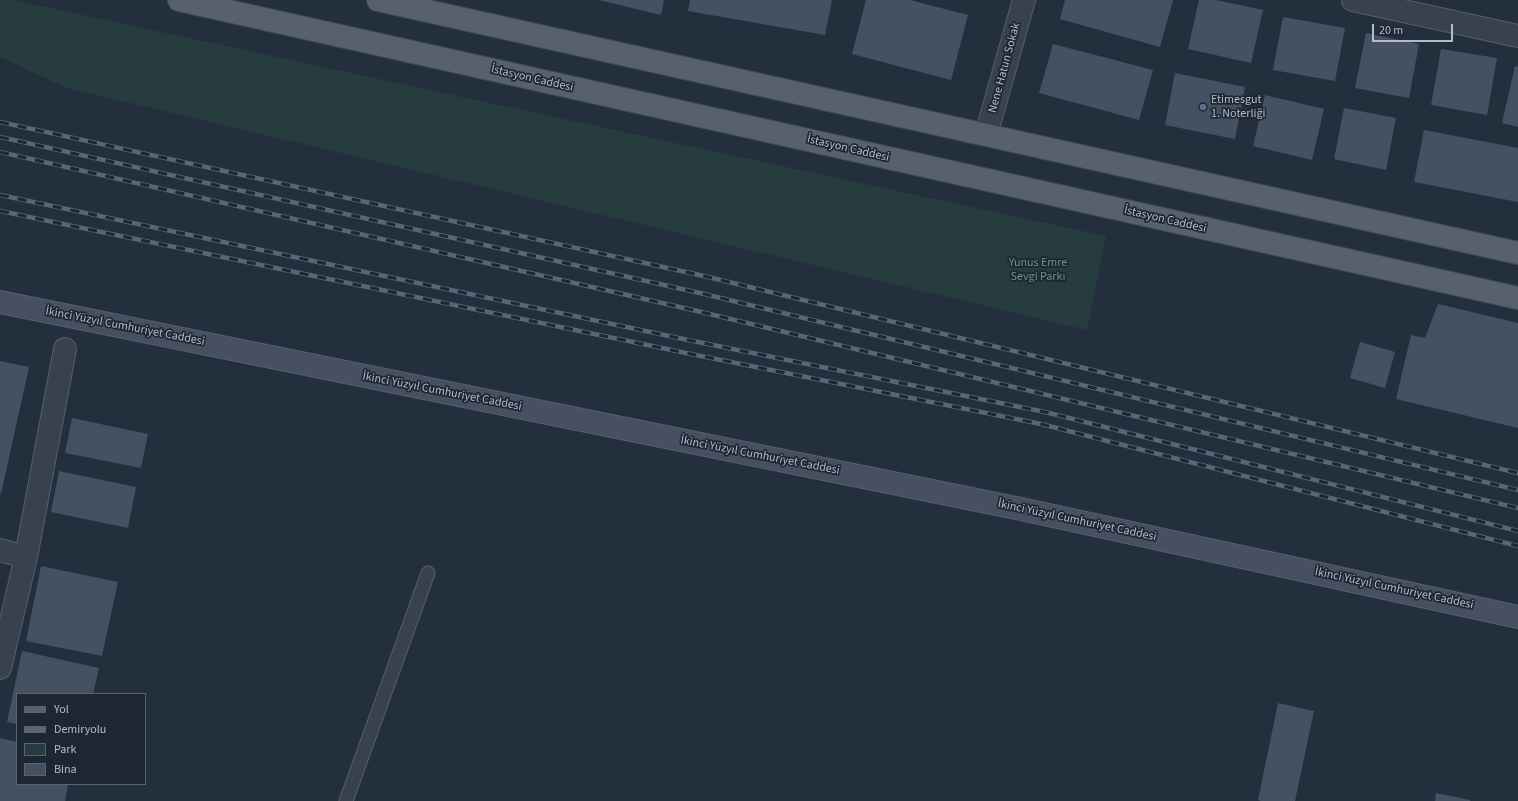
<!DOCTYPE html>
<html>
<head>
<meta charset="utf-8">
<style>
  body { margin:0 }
  #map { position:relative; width:1518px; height:801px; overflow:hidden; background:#242f3e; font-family:"Source Sans 3",sans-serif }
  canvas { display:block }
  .legend { position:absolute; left:16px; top:693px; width:130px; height:92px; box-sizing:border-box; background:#1d2633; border:1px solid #59626f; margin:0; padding:5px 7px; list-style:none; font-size:12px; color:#b4bcc9 }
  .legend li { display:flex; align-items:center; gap:8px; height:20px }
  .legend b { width:20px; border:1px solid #59626f }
  .scale { position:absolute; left:1372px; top:24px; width:81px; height:18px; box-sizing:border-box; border:2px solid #b4bcc9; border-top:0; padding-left:5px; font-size:12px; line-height:14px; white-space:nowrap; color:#b4bcc9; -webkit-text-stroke:3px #1d2633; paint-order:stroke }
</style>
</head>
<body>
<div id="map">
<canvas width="1518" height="801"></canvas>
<ul class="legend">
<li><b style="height:5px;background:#56606e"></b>Yol</li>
<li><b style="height:5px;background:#5a6575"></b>Demiryolu</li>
<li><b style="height:11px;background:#263c3f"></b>Park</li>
<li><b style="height:11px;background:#455162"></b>Bina</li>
</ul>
<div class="scale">20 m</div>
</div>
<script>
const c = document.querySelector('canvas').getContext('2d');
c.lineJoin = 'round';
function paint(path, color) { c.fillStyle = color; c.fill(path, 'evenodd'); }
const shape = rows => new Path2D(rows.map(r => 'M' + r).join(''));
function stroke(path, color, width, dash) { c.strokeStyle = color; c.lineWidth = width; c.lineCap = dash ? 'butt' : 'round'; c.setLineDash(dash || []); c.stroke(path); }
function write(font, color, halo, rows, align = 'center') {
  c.font = font + ' "Source Sans 3",sans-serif'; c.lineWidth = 3.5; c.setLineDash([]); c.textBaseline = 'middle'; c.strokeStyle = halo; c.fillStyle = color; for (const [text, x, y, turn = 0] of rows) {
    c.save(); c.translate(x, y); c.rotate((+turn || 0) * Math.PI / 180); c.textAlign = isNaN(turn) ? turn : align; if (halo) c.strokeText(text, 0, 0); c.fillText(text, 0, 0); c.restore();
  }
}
paint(shape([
  [0,0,13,0,1106,236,1087,330,67,88,0,57]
]), '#263c3f');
paint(shape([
  [599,0,664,0,661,15],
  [690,0,832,0,825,35,688,11],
  [866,0,910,0,968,15,951,80,852,54],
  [1065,0,1173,0,1160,47,1060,19],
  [1199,0,1216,0,1263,10,1251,63,1188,49],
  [1283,17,1345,28,1335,81,1273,70],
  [1366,33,1419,44,1409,98,1355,88],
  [1053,44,1153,70,1139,120,1039,93],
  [1441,49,1497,58,1487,115,1431,105],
  [1515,66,1518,67,1518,127,1502,123],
  [1175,73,1245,87,1235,139,1165,125],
  [1265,95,1324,109,1312,160,1253,146],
  [1344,108,1396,118,1386,170,1334,159],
  [1424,130,1518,148,1518,202,1414,182],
  [1438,304,1518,323,1518,428,1396,399,1411,335,1425,338],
  [1360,342,1395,352,1385,388,1350,378],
  [0,361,29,367,1,494,0,493],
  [72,418,148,434,141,468,65,453],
  [59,471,136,487,128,528,51,512],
  [41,566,118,582,102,656,26,641],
  [22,651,99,668,93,694,17,694,17,724,7,722],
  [1278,703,1314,711,1295,801,1261,801,1258,800],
  [0,738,17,742,17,784,68,784,65,801,0,801],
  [1436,793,1470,800,1470,801,1435,801]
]), '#455162');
const lane = shape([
  [346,801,428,573]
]);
const street = shape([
  [1353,0,1518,36],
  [986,135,1024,0],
  [0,550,26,557],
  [0,668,26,557,65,349]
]);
const secondary = shape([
  [0,302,1021,509,1518,617]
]);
const primary = shape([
  [179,0,1518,298],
  [378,0,1518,253]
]);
stroke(lane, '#565f6c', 15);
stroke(street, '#565f6c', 24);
stroke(secondary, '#565f6c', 24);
stroke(primary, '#414a57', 24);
stroke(lane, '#38414e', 13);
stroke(street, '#38414e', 22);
stroke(secondary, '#465061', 22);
stroke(primary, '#56606e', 22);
const rail = shape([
  [0,122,704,276,1518,473],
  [0,137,700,293,1518,490],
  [0,152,697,311,1518,508],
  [0,195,688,340,1045,412,1518,531],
  [0,211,686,353,1041,424,1518,546]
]);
stroke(rail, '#5a6575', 4.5);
stroke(rail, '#1d2633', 3, [9]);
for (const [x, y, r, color] of [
  [1203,107,4,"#5c6f8a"]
]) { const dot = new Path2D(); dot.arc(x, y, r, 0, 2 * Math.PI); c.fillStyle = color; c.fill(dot); stroke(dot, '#1d2633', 1.5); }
write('12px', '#b4bcc9', '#1d2633', [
  ["Nene Hatun Sokak",1005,68,-75],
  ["İstasyon Caddesi",532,79,13],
  ["İstasyon Caddesi",848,149,13],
  ["İstasyon Caddesi",1165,220,13],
  ["İkinci Yüzyıl Cumhuriyet Caddesi",125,327,11],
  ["İkinci Yüzyıl Cumhuriyet Caddesi",442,392,11],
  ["İkinci Yüzyıl Cumhuriyet Caddesi",760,456,11],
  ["İkinci Yüzyıl Cumhuriyet Caddesi",1077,521,12],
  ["İkinci Yüzyıl Cumhuriyet Caddesi",1394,589,12]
]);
write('12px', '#b4bcc9', '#1d2633', [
  ["Etimesgut",1211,100],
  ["1. Noterliği",1211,114]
], 'left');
write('12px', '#6b9a76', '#1d2633', [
  ["Yunus Emre",1038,263],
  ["Sevgi Parkı",1038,277]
]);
</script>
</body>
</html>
